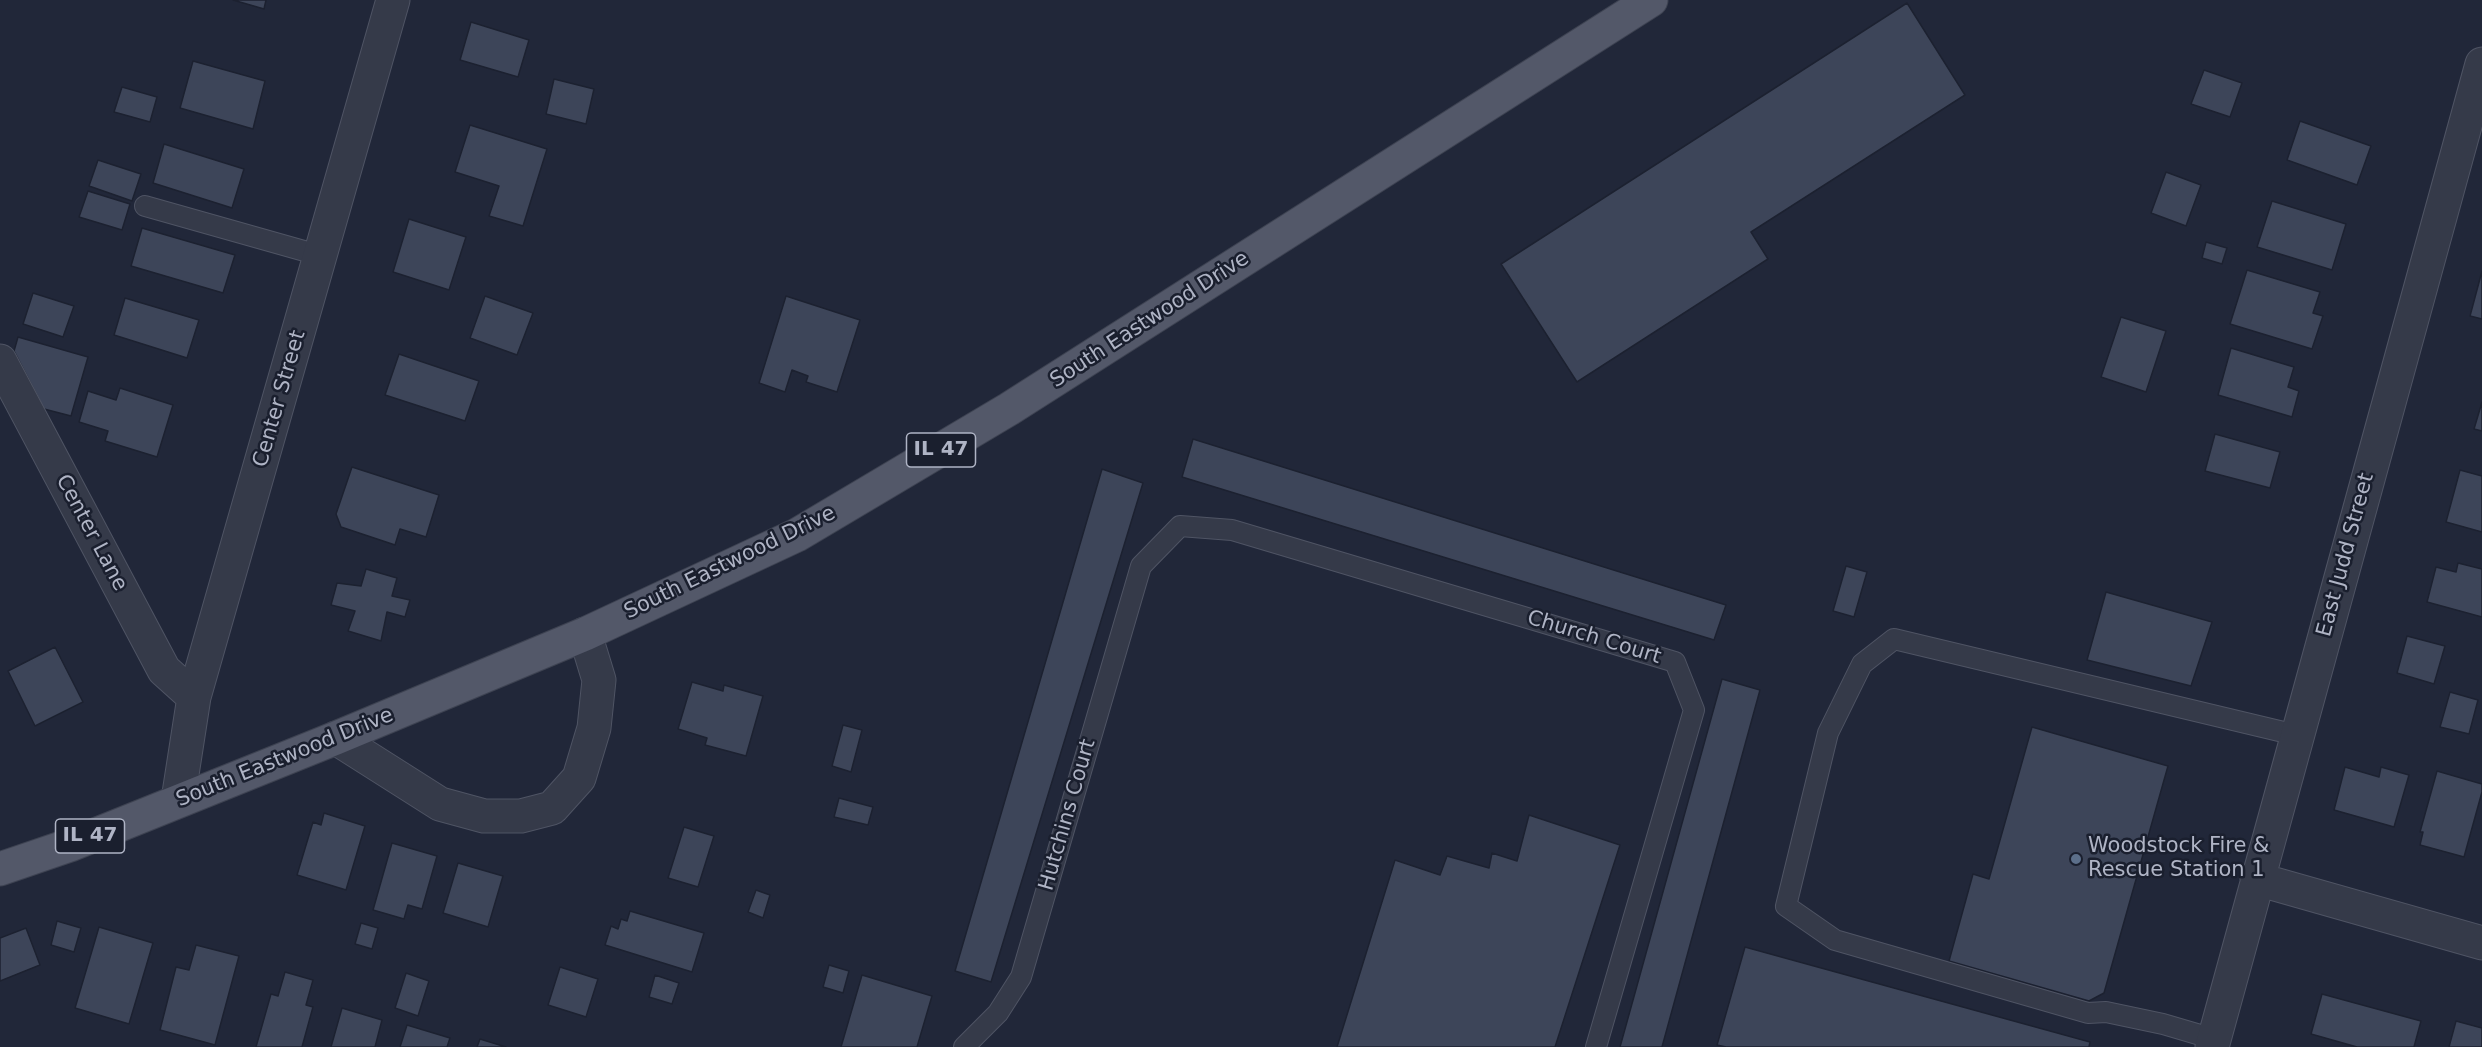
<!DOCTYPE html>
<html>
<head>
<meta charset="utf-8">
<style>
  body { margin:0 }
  canvas { display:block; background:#212739 }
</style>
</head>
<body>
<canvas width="2482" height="1047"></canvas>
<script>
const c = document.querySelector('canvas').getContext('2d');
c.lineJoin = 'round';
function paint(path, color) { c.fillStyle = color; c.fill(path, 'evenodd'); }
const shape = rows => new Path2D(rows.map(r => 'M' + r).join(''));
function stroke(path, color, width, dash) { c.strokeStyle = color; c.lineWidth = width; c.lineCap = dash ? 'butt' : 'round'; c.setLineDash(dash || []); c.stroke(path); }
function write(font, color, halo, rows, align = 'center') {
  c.font = font + ' "DejaVu Sans",sans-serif'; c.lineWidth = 5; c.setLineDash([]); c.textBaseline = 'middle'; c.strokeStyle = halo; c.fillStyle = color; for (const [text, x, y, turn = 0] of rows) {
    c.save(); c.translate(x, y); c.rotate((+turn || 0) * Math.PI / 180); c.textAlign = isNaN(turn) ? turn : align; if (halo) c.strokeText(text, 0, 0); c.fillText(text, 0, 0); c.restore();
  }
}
const building = shape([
  [233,0,266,0,264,9,233,0],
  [1907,3,1965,95,1751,232,1768,259,1577,382,1501,264,1907,3],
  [471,22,529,40,518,77,460,60,471,22],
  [193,61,265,81,253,129,180,108,193,61],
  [2204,70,2242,83,2230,117,2191,104,2204,70],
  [554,79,594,89,586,124,546,114,554,79],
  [122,87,157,97,150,122,114,112,122,87],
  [2300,121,2371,146,2357,185,2287,160,2300,121],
  [470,125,547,149,523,226,489,216,499,186,455,172,470,125],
  [164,144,244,169,232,208,153,183,164,144],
  [98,160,141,174,132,201,89,186,98,160],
  [2166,172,2201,185,2186,226,2151,213,2166,172],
  [88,191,130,204,122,230,79,217,88,191],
  [2272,201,2346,224,2332,270,2257,247,2272,201],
  [409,219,466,237,449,290,393,272,409,219],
  [142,228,235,255,223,293,131,266,142,228],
  [2206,242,2227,248,2222,264,2202,258,2206,242],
  [2247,270,2320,292,2313,313,2323,316,2312,349,2230,324,2247,270],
  [2482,271,2482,319,2470,316,2482,271],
  [33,293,74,306,63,337,23,324,33,293],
  [485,296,533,313,517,355,470,338,485,296],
  [786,296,860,320,837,392,806,382,808,376,792,370,785,392,759,383,786,296],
  [125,298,199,320,187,358,114,335,125,298],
  [2121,317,2166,331,2146,392,2101,377,2121,317],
  [18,337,88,357,71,416,44,409,14,351,18,337],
  [2231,348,2294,367,2288,387,2299,391,2292,417,2218,395,2231,348],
  [399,354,479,381,465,421,385,395,399,354],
  [120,388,173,405,157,457,105,441,108,431,79,422,88,391,116,400,120,388],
  [2482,402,2482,431,2474,429,2482,402],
  [2215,434,2280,452,2270,488,2205,471,2215,434],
  [1193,439,1726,605,1714,640,1182,477,1193,439],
  [352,467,439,495,426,537,400,529,395,545,341,527,336,514,352,467],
  [1102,469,1143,483,991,982,955,971,1102,469],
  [2460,470,2482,476,2482,532,2446,522,2460,470],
  [2458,563,2482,569,2482,617,2427,602,2436,567,2456,572,2458,563],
  [1846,566,1867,572,1854,617,1833,611,1846,566],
  [366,569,397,578,392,596,410,600,405,617,387,612,381,641,348,631,355,611,331,605,337,583,361,586,366,569],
  [2106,592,2212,622,2191,686,2087,660,2106,592],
  [2407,636,2445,646,2434,684,2397,673,2407,636],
  [55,647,83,702,35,726,8,671,55,647],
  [1722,679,1760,690,1662,1047,1620,1047,1722,679],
  [692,682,723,691,724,685,763,696,746,756,705,745,707,738,678,729,692,682],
  [2450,692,2478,700,2469,734,2440,727,2450,692],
  [843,725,862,730,851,772,832,766,843,725],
  [2032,727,2168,766,2104,993,2089,1001,1949,961,1973,874,1989,879,2032,727],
  [2345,767,2379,777,2381,767,2409,775,2394,827,2334,810,2345,767],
  [2437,771,2482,784,2482,792,2464,857,2420,845,2423,832,2420,832,2437,771],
  [839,798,873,807,868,825,834,817,839,798],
  [324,813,365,826,346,890,297,875,313,822,321,825,324,813],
  [1529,815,1620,845,1555,1047,1337,1047,1395,860,1440,875,1447,856,1489,868,1492,853,1517,861,1529,815],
  [684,827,714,836,698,887,668,878,684,827],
  [392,843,437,856,422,909,408,905,404,919,373,910,392,843],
  [458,863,503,876,488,927,443,913,458,863],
  [756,890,770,895,763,918,748,912,756,890],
  [630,911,704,933,692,972,605,945,611,926,618,929,621,919,627,921,630,911],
  [57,921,81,928,74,952,51,945,57,921],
  [361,923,378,928,372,949,355,944,361,923],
  [99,927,153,943,129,1024,75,1008,99,927],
  [26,928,40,965,0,981,0,938,26,928],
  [196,945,239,956,215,1045,160,1030,176,967,189,970,196,945],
  [1745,947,2090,1042,2089,1047,1726,1047,1717,1045,1745,947],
  [829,965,849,971,843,993,823,987,829,965],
  [560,967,598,979,586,1017,548,1005,560,967],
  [285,972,313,980,306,1005,313,1007,302,1047,256,1047,271,994,278,996,285,972],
  [406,973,429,981,418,1016,395,1008,406,973],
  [655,975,679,983,672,1004,649,997,655,975],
  [862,975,932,996,917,1047,841,1047,862,975],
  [2322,994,2421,1021,2414,1047,2357,1047,2311,1034,2322,994],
  [342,1008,382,1020,375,1047,331,1047,342,1008],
  [2456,1021,2482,1028,2482,1047,2449,1047,2456,1021],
  [407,1025,450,1038,447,1047,400,1047,407,1025],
  [480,1039,506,1047,477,1047,480,1039]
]);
paint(building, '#3d4559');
stroke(building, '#1c2130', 1.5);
const lane = shape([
  [145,206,322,256],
  [2214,1039,2163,1024,2106,1012,2088,1013,1835,940,1786,906,1828,733,1862,664,1894,639,2296,735],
  [964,1047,998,1013,1021,977,1141,566,1180,526,1232,530,1675,662,1694,710,1596,1047]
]);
const street = shape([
  [0,361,164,670,194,697],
  [336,738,440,804,484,816,521,816,552,808,579,778,594,728,599,680,585,634],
  [178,800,194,697,393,0],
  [2257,879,2482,943],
  [2212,1047,2482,64]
]);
const primary = shape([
  [0,869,70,845,336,738,585,634,797,535,1009,409,1651,0]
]);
stroke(lane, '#4f5464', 22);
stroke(street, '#4f5464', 35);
stroke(primary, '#3e4352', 35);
stroke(lane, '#353a49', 20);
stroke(street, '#353a49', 33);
stroke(primary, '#535869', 33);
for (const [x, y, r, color] of [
  [2076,859,6,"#5c6f8a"]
]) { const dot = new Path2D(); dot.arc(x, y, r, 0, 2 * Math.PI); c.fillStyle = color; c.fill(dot); stroke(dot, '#1a1f2e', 2); }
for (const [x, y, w] of [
  [941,450,69],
  [90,836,69]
]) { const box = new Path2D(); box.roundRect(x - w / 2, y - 17, w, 34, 4.5); c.fillStyle = '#1a1f2e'; c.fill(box); stroke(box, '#afb4c5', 1.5); }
write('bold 20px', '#afb4c5', null, [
  ["IL 47",941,450],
  ["IL 47",90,836]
]);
write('21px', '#afb4c5', '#1a1f2e', [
  ["South Eastwood Drive",1150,320,-33],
  ["Center Street",280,399,-74],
  ["Center Lane",91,533,62],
  ["East Judd Street",2346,555,-75],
  ["South Eastwood Drive",730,563,-26],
  ["Church Court",1594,638,17],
  ["South Eastwood Drive",285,758,-22],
  ["Hutchins Court",1068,815,-74]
]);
write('21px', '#afb4c5', '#1a1f2e', [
  ["Woodstock Fire &",2088,847],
  ["Rescue Station 1",2088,871]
], 'left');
</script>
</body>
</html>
